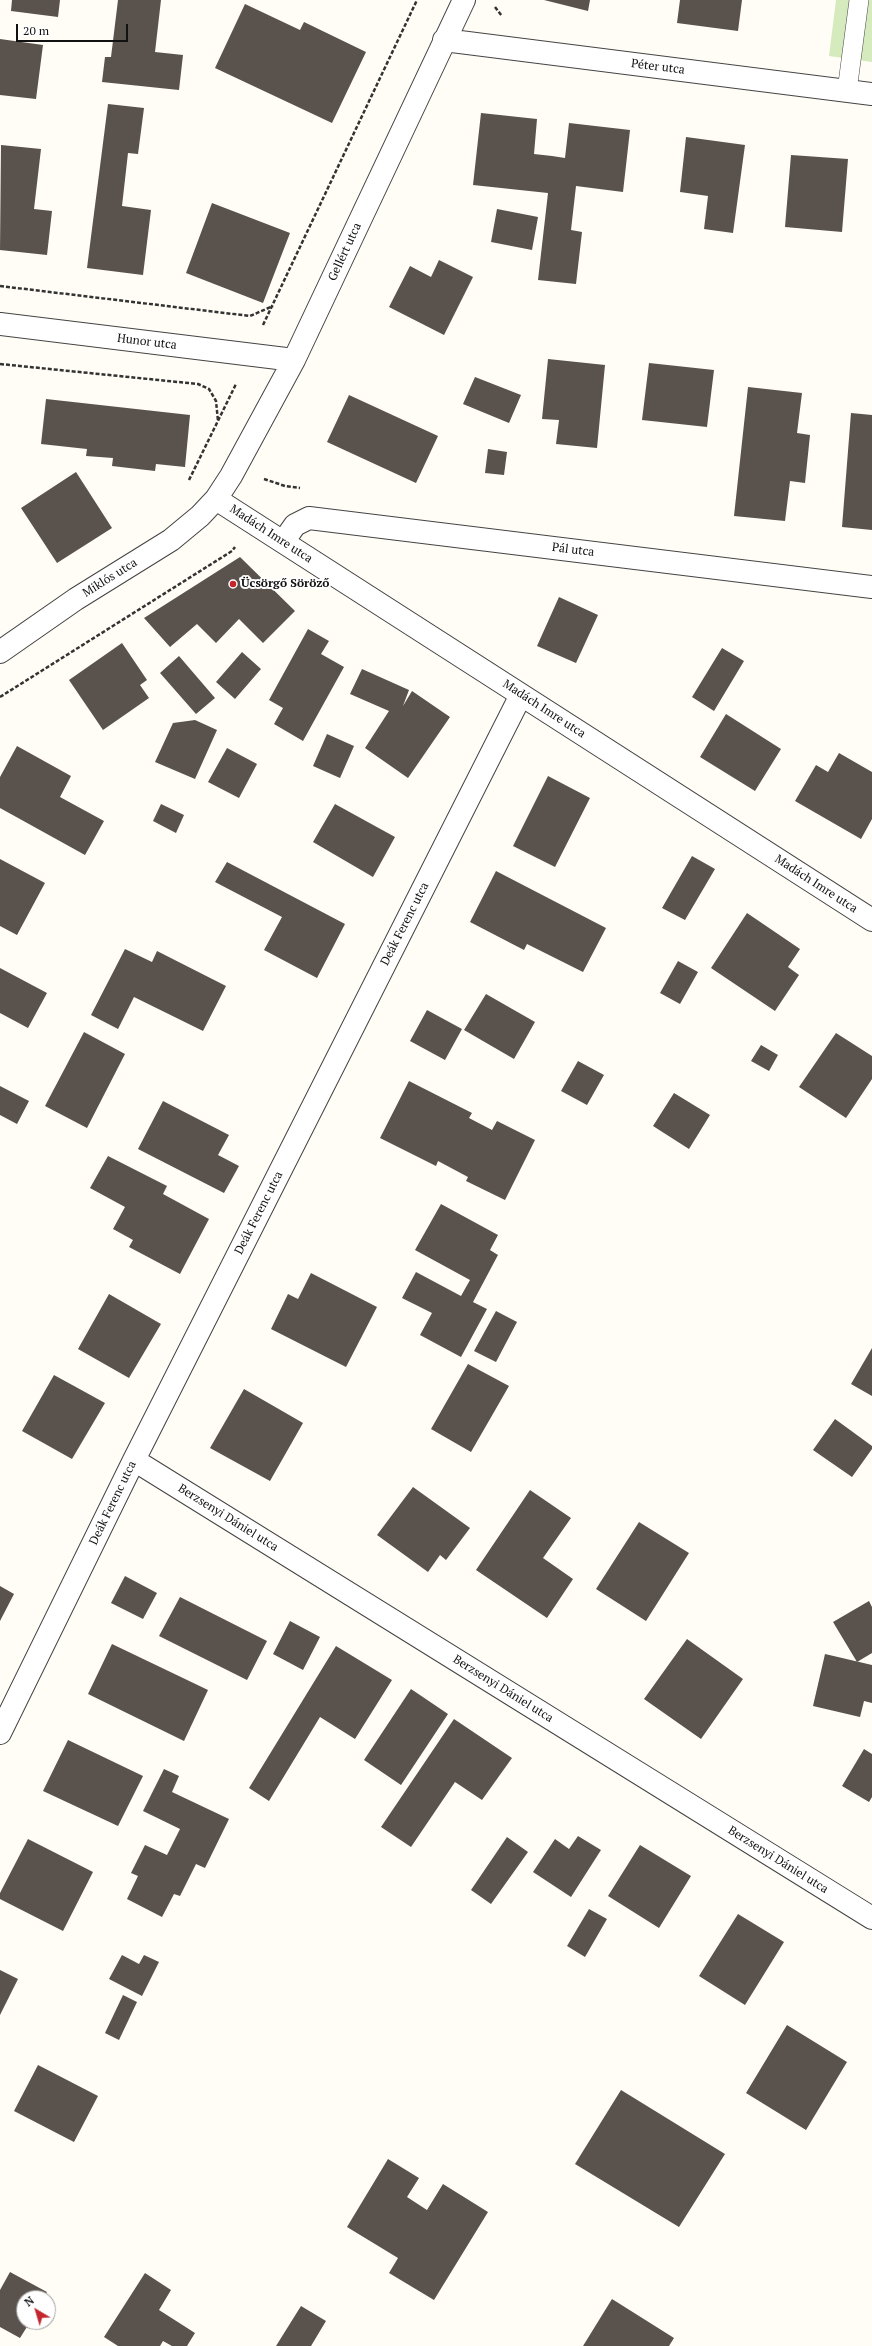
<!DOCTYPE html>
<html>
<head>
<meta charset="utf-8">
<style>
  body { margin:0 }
  #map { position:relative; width:872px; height:2346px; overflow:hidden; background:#fffdf5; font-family:"PT Serif",serif }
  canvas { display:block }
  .north { position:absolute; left:16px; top:2290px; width:40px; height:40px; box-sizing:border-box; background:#fff; border:1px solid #a0a0a0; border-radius:50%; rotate:322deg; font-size:11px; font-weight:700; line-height:16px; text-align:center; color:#111 }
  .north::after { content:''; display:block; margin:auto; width:14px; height:18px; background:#c4262e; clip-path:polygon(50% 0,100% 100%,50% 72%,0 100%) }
  .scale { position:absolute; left:16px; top:24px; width:112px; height:18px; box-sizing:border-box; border:2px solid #111; border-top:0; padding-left:5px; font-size:12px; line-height:14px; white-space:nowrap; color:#111; -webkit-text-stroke:3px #fff; paint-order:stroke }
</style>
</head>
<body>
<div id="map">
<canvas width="872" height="2346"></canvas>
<div class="north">N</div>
<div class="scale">20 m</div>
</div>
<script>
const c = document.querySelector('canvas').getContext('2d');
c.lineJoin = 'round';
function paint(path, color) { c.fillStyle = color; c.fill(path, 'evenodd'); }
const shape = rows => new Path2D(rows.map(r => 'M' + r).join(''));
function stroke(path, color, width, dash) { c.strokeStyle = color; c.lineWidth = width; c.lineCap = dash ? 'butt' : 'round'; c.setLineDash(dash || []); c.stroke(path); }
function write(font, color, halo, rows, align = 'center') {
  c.font = font + ' "PT Serif",serif'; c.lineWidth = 4; c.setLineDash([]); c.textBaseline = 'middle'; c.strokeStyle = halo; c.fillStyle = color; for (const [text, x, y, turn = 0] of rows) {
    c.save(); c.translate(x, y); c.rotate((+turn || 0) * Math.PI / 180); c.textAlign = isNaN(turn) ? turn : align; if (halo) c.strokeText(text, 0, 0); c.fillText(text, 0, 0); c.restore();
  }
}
paint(shape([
  [836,0,872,0,872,62,829,56]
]), '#d5ebbd');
paint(shape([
  [12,0,60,0,58,17,11,11],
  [118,0,161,0,155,52,183,55,179,90,102,82,105,57,111,57],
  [544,0,590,0,588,11],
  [680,0,742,0,738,31,677,23],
  [245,4,300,30,304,22,366,52,332,123,215,68],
  [0,39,43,45,36,99,0,95],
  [108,104,144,108,138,154,128,153,122,206,151,210,143,275,87,268],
  [481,113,537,119,534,154,552,156,565,158,569,123,630,130,623,192,576,186,571,230,582,232,576,284,538,280,548,193,473,185],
  [686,137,745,145,733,233,704,229,708,196,680,192],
  [1,145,41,149,34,209,52,211,47,255,0,250],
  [791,155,848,159,842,232,785,227],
  [212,203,290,233,263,303,186,273],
  [497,209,538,217,532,250,491,242],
  [439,260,473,277,444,335,389,307,410,266,431,277],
  [548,359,605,365,597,448,556,444,559,420,542,419],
  [649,363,714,370,707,427,642,420],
  [475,377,521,395,509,423,463,404],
  [748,387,802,393,797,433,810,435,805,483,790,481,785,521,734,516],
  [349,395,438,436,416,483,327,442],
  [46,399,190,415,185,467,156,464,155,471,112,466,113,458,86,456,87,449,41,444],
  [851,413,872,415,872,530,842,527],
  [488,449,507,452,504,475,485,473],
  [76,472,112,528,57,563,21,508],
  [240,557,295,611,263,643,239,619,216,643,197,624,170,647,144,618],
  [559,597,598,615,576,663,537,646],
  [308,629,329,641,321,654,344,667,303,741,274,724,283,708,269,700],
  [122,643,147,680,140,685,149,698,103,730,69,680],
  [722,648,744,661,714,711,692,697],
  [242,652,261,669,235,699,216,682],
  [179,656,215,698,196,714,160,673],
  [362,669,409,690,403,706,412,691,450,717,408,778,365,748,389,711,350,694],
  [726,714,781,749,755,791,700,757],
  [195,720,217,730,195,779,155,762,173,723],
  [327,734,354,746,340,778,313,766],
  [17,746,71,776,60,797,104,821,85,855,0,808,0,777],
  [227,748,257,764,239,798,208,782],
  [839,753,872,772,872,819,861,839,795,801,816,765,828,772],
  [548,776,590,798,555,867,513,846],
  [161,804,184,815,176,833,153,821],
  [335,804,395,837,373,877,313,842],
  [692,856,715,869,685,920,662,908],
  [0,859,45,883,17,935,0,926],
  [227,862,345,924,317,978,264,950,282,917,215,882],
  [496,871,606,928,583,972,527,944,524,950,470,922],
  [747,913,800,949,788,967,799,975,775,1011,711,968],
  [125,949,152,962,157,951,226,986,203,1031,134,997,118,1029,91,1015],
  [678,961,698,972,680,1004,660,993],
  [0,968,47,993,28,1028,0,1013],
  [486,994,535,1022,514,1059,464,1030],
  [427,1010,462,1029,445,1060,410,1041],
  [84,1032,125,1054,87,1128,45,1106],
  [836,1033,872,1056,872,1079,846,1118,799,1087],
  [761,1045,778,1055,769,1071,751,1061],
  [578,1061,604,1075,587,1105,561,1091],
  [409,1081,472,1113,469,1118,492,1130,497,1121,535,1140,505,1200,466,1181,468,1177,438,1161,436,1166,380,1138],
  [0,1086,29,1101,17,1124,0,1115],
  [674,1093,710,1115,689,1149,653,1126],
  [163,1101,229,1135,218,1155,239,1166,224,1193,138,1149],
  [108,1156,167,1186,163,1194,209,1219,180,1274,129,1247,133,1240,113,1229,125,1207,90,1188],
  [441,1204,498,1235,490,1250,498,1255,473,1302,487,1309,461,1357,420,1335,432,1313,402,1298,416,1272,461,1296,470,1280,415,1250],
  [311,1273,377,1307,346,1367,271,1329,288,1294,298,1299],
  [109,1294,161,1324,129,1378,78,1349],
  [496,1311,517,1322,496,1362,474,1351],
  [872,1348,872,1396,851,1384],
  [468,1364,509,1386,471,1452,431,1429],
  [54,1375,105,1403,72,1459,22,1431],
  [244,1389,303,1423,270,1481,210,1448],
  [835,1419,872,1446,872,1449,852,1477,813,1450],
  [413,1487,470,1528,446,1560,440,1555,428,1572,377,1535],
  [530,1490,571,1518,543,1558,573,1579,547,1618,476,1570],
  [639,1522,689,1553,646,1621,596,1589],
  [125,1576,157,1593,143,1619,111,1603],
  [0,1586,14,1594,0,1621],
  [180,1597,267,1641,247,1680,159,1636],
  [869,1601,872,1607,872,1653,857,1662,833,1622],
  [290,1621,320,1637,303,1670,273,1654],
  [687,1639,743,1679,701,1739,644,1699],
  [112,1644,208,1690,184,1741,88,1694],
  [336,1646,392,1680,355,1739,320,1717,269,1801,249,1788],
  [825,1654,872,1665,872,1703,864,1701,860,1717,813,1706],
  [411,1689,448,1714,401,1785,364,1760],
  [454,1719,512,1758,482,1800,455,1782,411,1847,381,1827],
  [68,1740,143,1776,118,1826,43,1791],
  [864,1749,872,1754,872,1797,869,1802,842,1786],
  [164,1769,179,1776,172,1792,229,1819,205,1868,196,1864,180,1896,174,1894,162,1917,127,1899,138,1876,131,1873,145,1845,167,1855,180,1829,143,1811],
  [578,1836,601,1850,571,1897,533,1872,555,1839,569,1849],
  [507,1837,528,1852,491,1904,471,1890],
  [28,1839,93,1872,63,1931,0,1899,0,1893],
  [640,1845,691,1876,659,1928,608,1896],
  [589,1909,607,1919,585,1957,567,1946],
  [738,1914,784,1942,745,2005,699,1976],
  [122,1955,139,1964,144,1955,159,1962,142,1996,109,1979],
  [0,1970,18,1979,0,2015],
  [123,1995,137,2002,119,2040,105,2033],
  [787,2025,847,2062,806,2130,746,2093],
  [38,2065,98,2096,74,2142,14,2111],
  [621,2090,725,2154,679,2227,575,2164],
  [388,2159,419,2178,407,2197,427,2210,443,2184,488,2212,434,2300,389,2273,398,2258,347,2227],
  [10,2272,47,2292,43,2298,24,2298,24,2322,30,2322,20,2338,0,2327,0,2290],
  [145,2273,171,2290,159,2310,195,2333,187,2346,172,2346,163,2341,160,2346,118,2346,104,2337],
  [612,2299,674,2338,669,2346,583,2346],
  [301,2306,326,2321,311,2346,276,2346]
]), '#5a524d');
const service = shape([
  [847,91,859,0]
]);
const minor = shape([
  [444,40,872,94],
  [0,324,294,360],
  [216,499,872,920],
  [283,542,295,525,309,518,872,587],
  [0,652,76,599,171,540,200,516,216,499,231,476,294,360,464,0],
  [134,1460,872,1918],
  [0,1733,134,1460,521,695]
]);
stroke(service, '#444', 20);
stroke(minor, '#444', 24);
stroke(shape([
  [495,7,502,16],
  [0,286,250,316,273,306],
  [263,325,417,0],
  [0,364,198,384,209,389,216,401,218,421],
  [264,479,285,486,300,488],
  [189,480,236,384],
  [0,697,232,551,235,547]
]), '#333', 2.5, [4, 2]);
stroke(service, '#fff', 19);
stroke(minor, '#fff', 22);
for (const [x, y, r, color] of [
  [233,584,4,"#c4262e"]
]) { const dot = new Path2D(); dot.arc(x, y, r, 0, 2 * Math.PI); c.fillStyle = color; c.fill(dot); stroke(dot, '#fff', 1.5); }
write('12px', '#111', '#fff', [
  ["Péter utca",658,67,7],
  ["Gellért utca",345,252,-65],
  ["Hunor utca",147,342,7],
  ["Madách Imre utca",271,534,33],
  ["Pál utca",573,550,7],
  ["Miklós utca",110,578,-32],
  ["Madách Imre utca",544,709,33],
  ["Madách Imre utca",816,884,33],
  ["Deák Ferenc utca",405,924,-63],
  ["Deák Ferenc utca",259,1213,-63],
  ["Deák Ferenc utca",113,1503,-64],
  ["Berzsenyi Dániel utca",228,1518,32],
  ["Berzsenyi Dániel utca",503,1689,32],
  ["Berzsenyi Dániel utca",778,1860,32]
]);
write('bold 12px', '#111', '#fff', [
  ["Ücsörgő Söröző",241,584]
], 'left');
</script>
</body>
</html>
